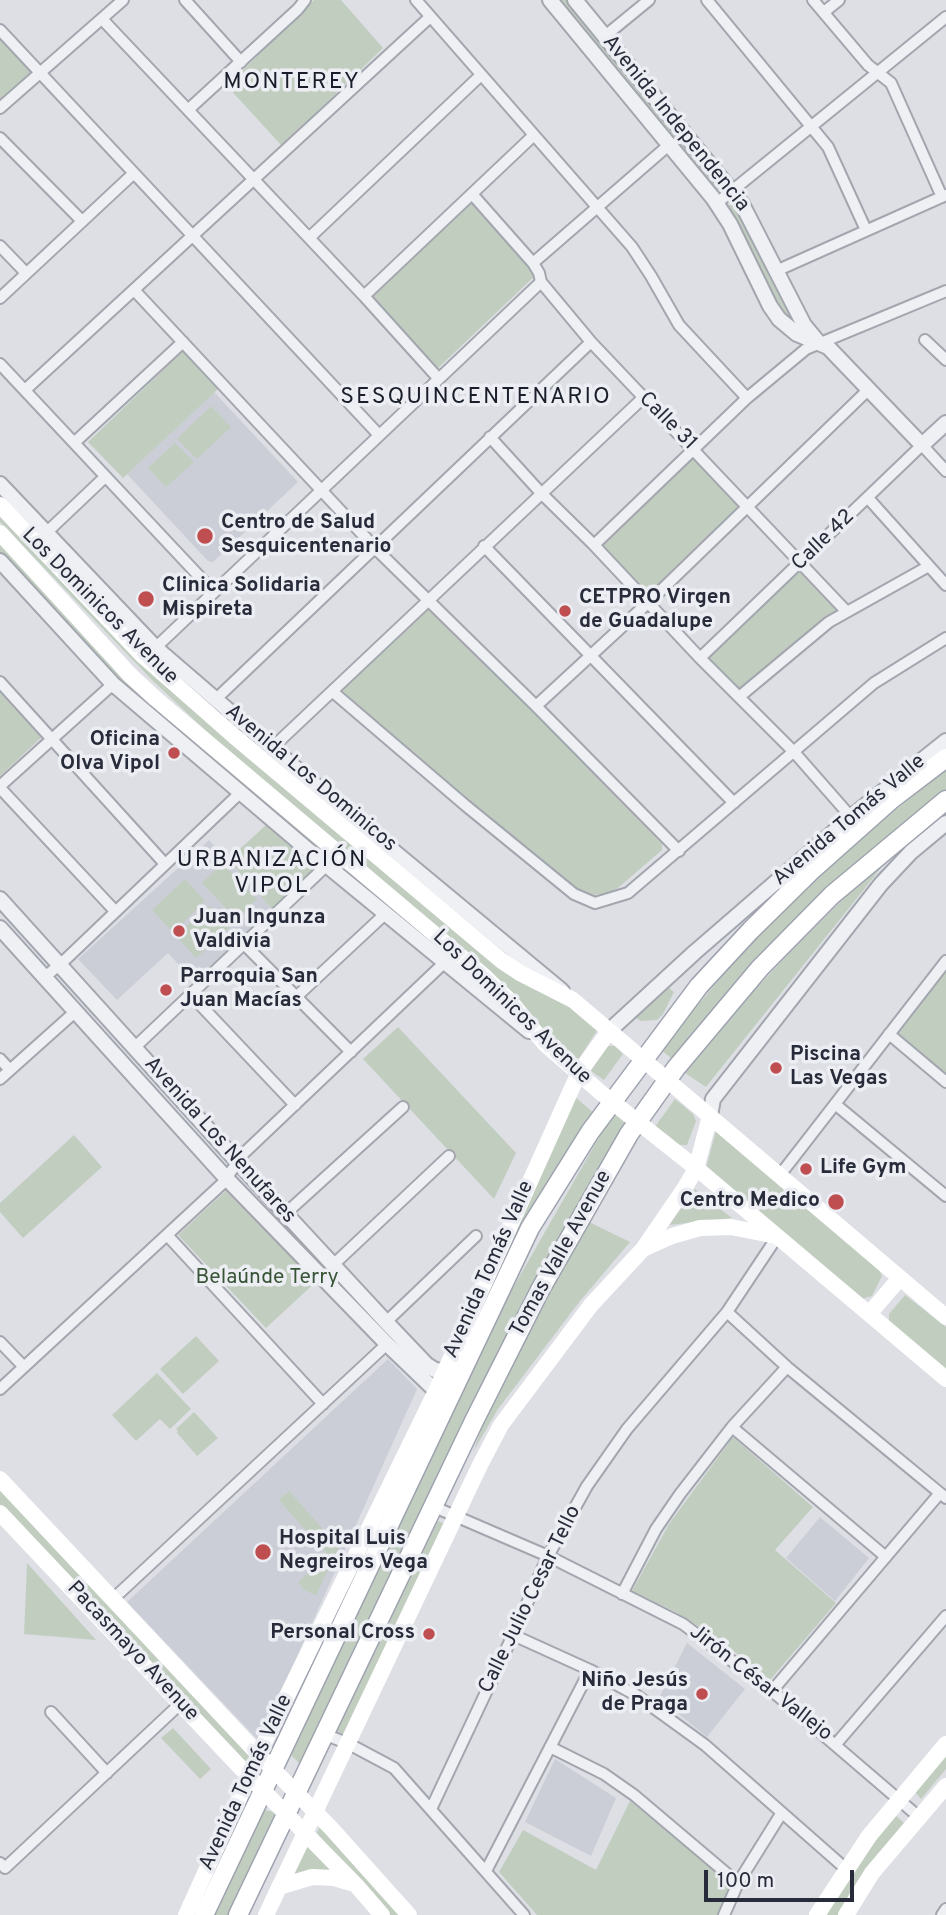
<!DOCTYPE html>
<html>
<head>
<meta charset="utf-8">
<style>
  body { margin:0 }
  #map { position:relative; width:946px; height:1915px; overflow:hidden; background:#dddfe5; font-family:Overpass,sans-serif }
  canvas { display:block }
  .scale { position:absolute; left:704px; top:1870px; width:150px; height:32px; box-sizing:border-box; border:4px solid #282c3a; border-top:0; padding-left:9px; font-size:21px; line-height:24px; white-space:nowrap; color:#282c3a; -webkit-text-stroke:5px #eceef3; paint-order:stroke }
</style>
</head>
<body>
<div id="map">
<canvas width="946" height="1915"></canvas>
<div class="scale">100 m</div>
</div>
<script>
const c = document.querySelector('canvas').getContext('2d');
c.lineJoin = 'round';
function paint(path, color) { c.fillStyle = color; c.fill(path, 'evenodd'); }
const shape = rows => new Path2D(rows.map(r => 'M' + r).join(''));
function stroke(path, color, width, dash) { c.strokeStyle = color; c.lineWidth = width; c.lineCap = dash ? 'butt' : 'round'; c.setLineDash(dash || []); c.stroke(path); }
function write(font, color, halo, rows, align = 'center') {
  c.font = font + ' Overpass,sans-serif'; c.lineWidth = 7; c.setLineDash([]); c.textBaseline = 'middle'; c.strokeStyle = halo; c.fillStyle = color; for (const [text, x, y, turn = 0] of rows) {
    c.save(); c.translate(x, y); c.rotate((+turn || 0) * Math.PI / 180); c.textAlign = isNaN(turn) ? turn : align; if (halo) c.strokeText(text, 0, 0); c.fillText(text, 0, 0); c.restore();
  }
}
paint(shape([
  [214,392,298,482,213,562,208,561,127,474],
  [209,840,273,910,194,981,168,953,117,1000,78,959],
  [388,1359,417,1389,259,1741,127,1602],
  [820,1517,869,1558,835,1601,786,1558],
  [687,1643,745,1689,707,1737,659,1698],
  [555,1759,616,1798,591,1856,525,1822]
]), '#cbced6');
paint(shape([
  [314,0,341,0,383,48,282,146,227,86],
  [556,0,569,0,722,189,714,190],
  [0,36,33,72,0,103],
  [474,200,537,274,438,368,372,296],
  [733,201,736,201,796,326,781,314,727,208],
  [183,351,218,389,123,478,88,442],
  [211,406,231,427,197,459,177,439],
  [175,443,194,462,166,487,148,468],
  [693,455,742,507,652,596,645,597,601,548,602,540],
  [0,509,154,672,598,1029,578,1060,223,747,151,679,0,522],
  [0,543,122,675,484,982,505,1007,109,673,0,554],
  [800,568,837,607,837,612,738,692,704,658],
  [426,607,433,607,662,844,662,850,618,888,607,894,588,895,573,889,341,693,342,688],
  [0,688,44,735,0,776],
  [946,769,946,790,882,841,789,926,672,1059,660,1049,749,945,805,888,863,836],
  [266,825,316,868,273,910,228,860],
  [889,858,706,1087,685,1073,751,994,789,953,853,889],
  [222,863,257,899,236,919,202,883],
  [185,879,205,901,173,932,152,910],
  [209,906,229,928,196,958,176,936],
  [946,971,946,1074,898,1034],
  [669,988,674,992,663,1014,657,1020,641,1021,636,1018],
  [398,1027,516,1153,494,1199,363,1059],
  [608,1046,615,1046,623,1054,604,1080,591,1071,590,1065],
  [574,1096,595,1114,564,1157,519,1243,511,1239],
  [675,1099,693,1114,696,1121,687,1145,678,1145,654,1128],
  [613,1113,625,1123,525,1296,301,1765,291,1755,490,1328],
  [716,1131,877,1266,882,1276,872,1296,861,1299,706,1168],
  [74,1135,102,1167,23,1238,0,1212,0,1203],
  [229,1188,318,1280,266,1328,178,1235],
  [695,1189,732,1218,669,1225],
  [587,1221,630,1242,580,1301,498,1409,473,1452,486,1416],
  [905,1295,946,1327,946,1375,889,1327,889,1314],
  [196,1336,219,1361,183,1394,160,1369],
  [157,1373,191,1409,170,1429,160,1419,136,1441,112,1415],
  [194,1412,218,1438,197,1456,177,1433,178,1431,176,1429],
  [733,1437,813,1507,775,1550,836,1603,770,1680,716,1637,674,1611,632,1591,669,1524],
  [0,1479,259,1755,247,1775,0,1513],
  [289,1491,339,1547,316,1595,306,1591,298,1582,328,1555,279,1500],
  [438,1521,445,1524,344,1735,333,1730],
  [27,1563,96,1640,24,1634],
  [173,1728,211,1769,200,1779,161,1738],
  [946,1752,946,1769,921,1799,914,1791],
  [630,1801,733,1886,719,1915,537,1915,499,1872,523,1830,596,1870],
  [264,1810,274,1812,276,1818,229,1915,213,1915],
  [894,1814,904,1823,838,1915,825,1915],
  [321,1824,400,1915,388,1915,317,1833],
  [310,1842,337,1871,310,1871,294,1874]
]), '#c1cebf');
const minor = shape([
  [185,0,241,62],
  [416,0,632,247,651,276,679,325,747,398],
  [707,0,828,147,866,230],
  [813,0,868,65,891,83,942,197],
  [824,12,839,0],
  [102,19,364,296,438,378],
  [0,30,379,435],
  [605,36,649,0],
  [0,108,123,0],
  [189,109,298,9,305,0],
  [0,138,82,221],
  [472,194,533,263,539,273,541,282,591,342,846,611],
  [717,203,946,17],
  [309,238,481,75],
  [0,246,26,273],
  [533,263,670,144],
  [776,271,946,195],
  [135,291,380,553,536,706,679,851],
  [364,296,534,135],
  [0,298,134,173],
  [925,340,946,360],
  [0,364,214,592],
  [25,390,430,17],
  [490,437,541,493,594,545,700,658,794,752,851,817],
  [75,442,183,342],
  [868,498,946,585],
  [46,533,105,477],
  [594,545,747,398,806,349,946,291],
  [484,546,734,803],
  [152,651,541,282],
  [700,658,922,445,946,471],
  [0,682,165,864],
  [333,692,465,805,574,894,595,903,628,893,874,683,946,638],
  [739,697,829,622,929,566],
  [216,699,591,342],
  [536,706,652,599,868,390],
  [273,747,643,398],
  [0,786,113,684],
  [0,788,115,911],
  [245,945,351,1052],
  [45,977,66,959,241,792],
  [191,995,295,1105],
  [296,997,385,914],
  [889,1034,946,1082],
  [134,1048,327,865],
  [0,1059,10,1070],
  [0,1079,76,1011],
  [835,1104,946,1196],
  [780,1175,946,961],
  [285,1214,403,1107],
  [167,1235,323,1404],
  [333,1265,449,1156],
  [727,1312,787,1367,946,1498],
  [386,1322,476,1236],
  [0,1342,24,1367],
  [0,1389,223,1183,243,1154,444,963],
  [732,1427,886,1557],
  [432,1506,548,1556,683,1624,772,1691,919,1817],
  [622,1594,656,1529,680,1494,732,1427,787,1367],
  [113,1599,387,1344],
  [513,1635,590,1670,636,1695,705,1745,846,1869],
  [772,1691,940,1493],
  [51,1712,107,1773],
  [324,1734,349,1744,394,1768,524,1915],
  [836,1744,946,1616],
  [550,1747,604,1774,634,1795,738,1883],
  [431,1809,513,1635,548,1556,587,1486,627,1429,727,1312,777,1237],
  [0,1863,5,1868,180,1704],
  [486,1871,590,1670],
  [724,1915,738,1883,781,1814],
  [942,1915,946,1909]
]);
const tertiary = shape([
  [550,0,713,198,730,224,770,306,779,319,797,334,828,347,922,445,946,423],
  [575,0,742,204,804,325,818,342],
  [0,484,156,648,350,815,562,991],
  [0,561,113,684,314,855,529,1031],
  [0,899,235,1159,386,1322,427,1365,435,1370,445,1371],
  [0,928,227,1179,387,1344,436,1391],
  [609,1031,695,952,851,817,946,741],
  [710,1116,713,1099,881,884,911,852,946,823]
]);
const primary = shape([
  [204,1915,530,1228,590,1132,699,986,751,930,811,871,892,799,946,758],
  [238,1915,474,1421,540,1290,629,1134,676,1068,760,968,832,895,946,800]
]);
stroke(minor, '#a3a6ae', 14);
stroke(tertiary, '#a3a6ae', 18);
stroke(primary, '#9ea2af', 21);
stroke(minor, '#eff0f4', 10);
stroke(tertiary, '#eff0f4', 14);
stroke(shape([
  [0,505,142,655,234,736,502,961,520,973,573,1000,946,1317],
  [0,533,130,675,156,699,483,975,511,1002,545,1044,600,1092,701,1172,946,1379],
  [643,1249,672,1236,700,1228,731,1227,776,1236],
  [869,1314,900,1278],
  [0,1479,259,1755,331,1828,409,1915],
  [0,1513,238,1765,356,1885,382,1915],
  [279,1887,312,1877,334,1878,351,1883],
  [186,1915,265,1741,436,1391,572,1088,579,1073,609,1031],
  [266,1915,480,1465,501,1425,591,1305,643,1249,684,1189,696,1169,710,1116],
  [817,1915,869,1836,946,1744],
  [846,1915,872,1873,946,1786]
]), '#fff', 16);
stroke(primary, '#fff', 18);
for (const [x, y, r, color] of [
  [205,536,9,"#be4e4f"],
  [146,599,9,"#be4e4f"],
  [565,611,7,"#be4e4f"],
  [174,753,7,"#be4e4f"],
  [179,931,7,"#be4e4f"],
  [166,990,7,"#be4e4f"],
  [776,1068,7,"#be4e4f"],
  [806,1169,7,"#be4e4f"],
  [836,1202,9,"#be4e4f"],
  [263,1552,9,"#be4e4f"],
  [429,1634,7,"#be4e4f"],
  [702,1694,7,"#be4e4f"]
]) { const dot = new Path2D(); dot.arc(x, y, r, 0, 2 * Math.PI); c.fillStyle = color; c.fill(dot); stroke(dot, '#eceef3', 2.5); }
write('21px', '#282c3a', '#eceef3', [
  ["Avenida Independencia",675,124,51],
  ["Calle 31",667,422,45],
  ["Calle 42",824,541,-44],
  ["Los Dominicos Avenue",99,607,45],
  ["Avenida Los Dominicos",310,779,40],
  ["Avenida Tomás Valle",850,821,-40],
  ["Los Dominicos Avenue",511,1008,44],
  ["Avenida Los Nenufares",219,1141,48],
  ["Tomas Valle Avenue",562,1254,-61],
  ["Avenida Tomás Valle",490,1270,-66],
  ["Calle Julio Cesar Tello",531,1600,-64],
  ["Pacasmayo Avenue",132,1652,47],
  ["Jirón César Vallejo",760,1684,38],
  ["Avenida Tomás Valle",247,1783,-65]
]);
write('bold 21px', '#282c3a', '#eceef3', [
  ["Centro de Salud",221,524],
  ["Sesquicentenario",221,548],
  ["Clinica Solidaria",162,587],
  ["Mispireta",162,611],
  ["CETPRO Virgen",579,599],
  ["de Guadalupe",579,623],
  ["Oficina",160,741,"right"],
  ["Olva Vipol",160,765,"right"],
  ["Juan Ingunza",193,919],
  ["Valdivia",193,943],
  ["Parroquia San",180,978],
  ["Juan Macías",180,1002],
  ["Piscina",790,1056],
  ["Las Vegas",790,1080],
  ["Life Gym",820,1169],
  ["Centro Medico",820,1202,"right"],
  ["Hospital Luis",279,1540],
  ["Negreiros Vega",279,1564],
  ["Personal Cross",415,1634,"right"],
  ["Niño Jesús",688,1682,"right"],
  ["de Praga",688,1706,"right"]
], 'left');
write('21px', '#385437', '#eceef3', [
  ["Belaúnde Terry",267,1279]
]);
c.letterSpacing = '2px';
write('23px', '#1a1e2a', '#eceef3', [
  ["MONTEREY",292,83],
  ["SESQUINCENTENARIO",476,398],
  ["URBANIZACIÓN",272,861],
  ["VIPOL",272,887]
]);
c.letterSpacing = '0px';
</script>
</body>
</html>
